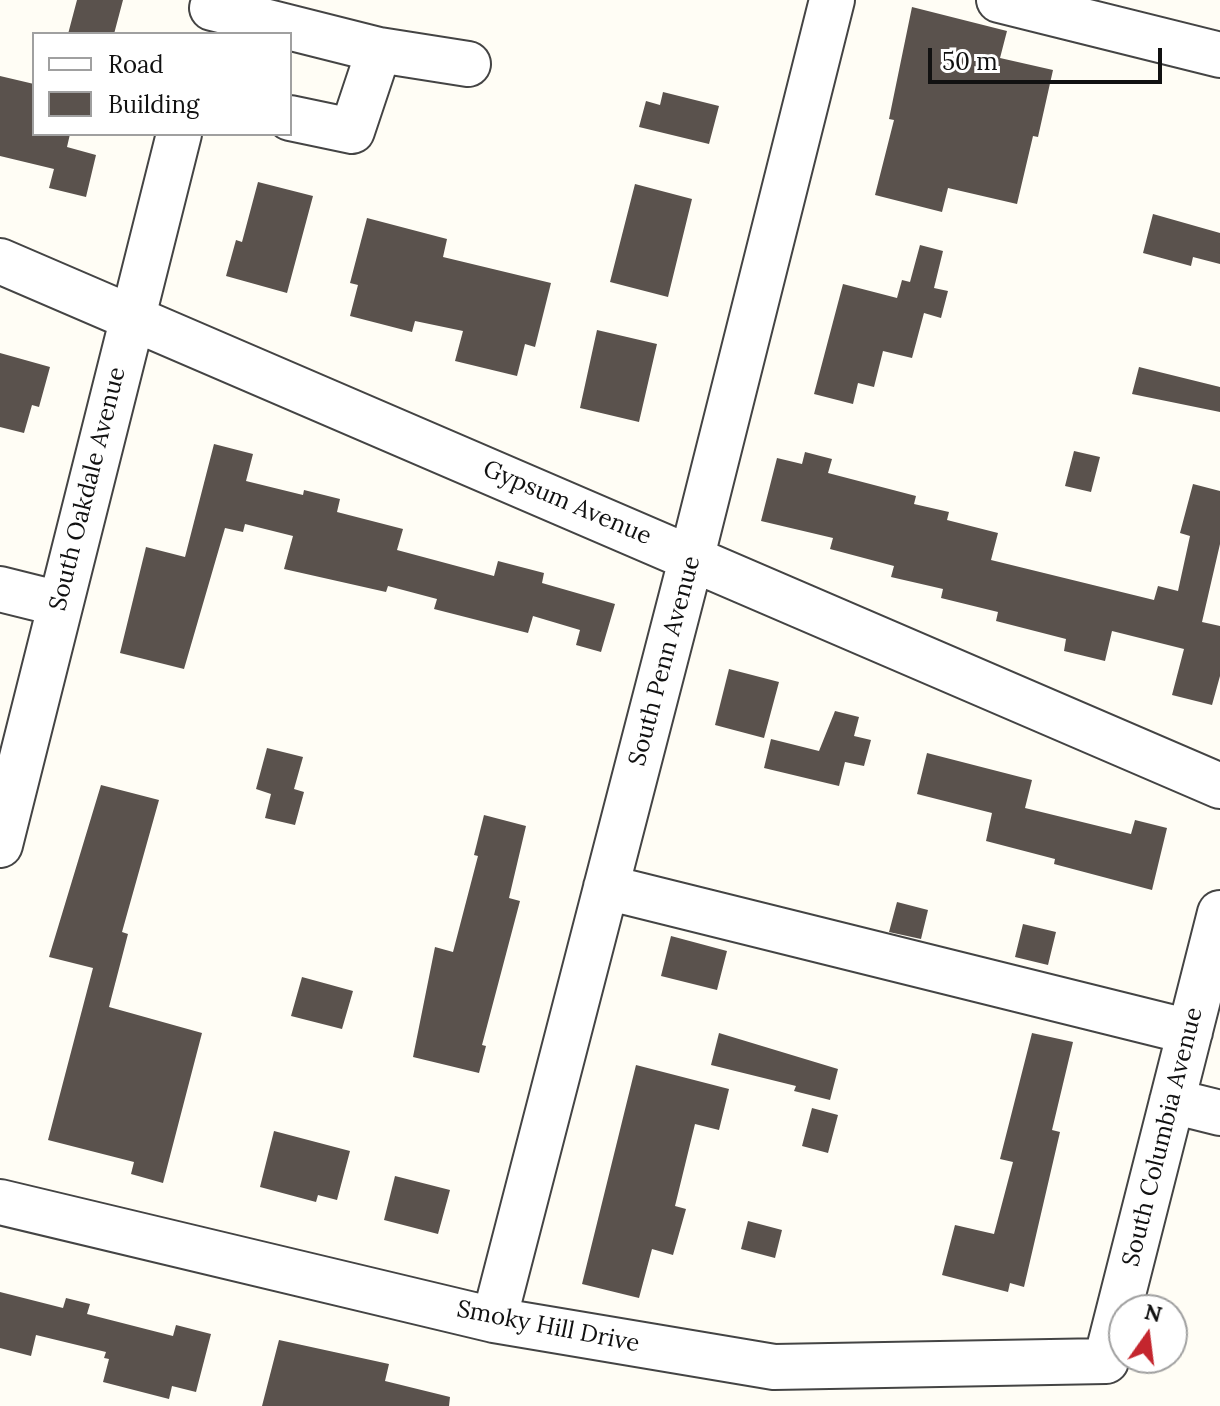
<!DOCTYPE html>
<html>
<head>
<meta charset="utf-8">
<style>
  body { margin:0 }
  #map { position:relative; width:1220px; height:1406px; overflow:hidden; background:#fffdf5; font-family:Lora,serif }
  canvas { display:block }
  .legend { position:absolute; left:32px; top:32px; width:260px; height:104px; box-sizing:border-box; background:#fff; border:2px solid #a0a0a0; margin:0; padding:10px 14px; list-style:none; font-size:24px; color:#111 }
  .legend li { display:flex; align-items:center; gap:16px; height:40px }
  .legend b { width:40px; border:2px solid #a0a0a0 }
  .north { position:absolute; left:1108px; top:1294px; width:80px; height:80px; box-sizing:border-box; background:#fff; border:2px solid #a0a0a0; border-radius:50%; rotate:14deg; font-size:22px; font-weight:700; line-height:32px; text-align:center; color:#111 }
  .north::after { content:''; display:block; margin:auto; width:28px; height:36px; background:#c4262e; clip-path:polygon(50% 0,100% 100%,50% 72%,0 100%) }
  .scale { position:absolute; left:928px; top:48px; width:234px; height:36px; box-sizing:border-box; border:4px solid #111; border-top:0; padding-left:10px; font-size:24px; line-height:28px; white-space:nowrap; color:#111; -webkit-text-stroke:6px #fff; paint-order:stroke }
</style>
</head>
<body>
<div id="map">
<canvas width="1220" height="1406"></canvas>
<ul class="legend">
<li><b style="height:10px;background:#fff"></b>Road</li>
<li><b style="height:22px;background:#5a524d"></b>Building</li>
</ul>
<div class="north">N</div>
<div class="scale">50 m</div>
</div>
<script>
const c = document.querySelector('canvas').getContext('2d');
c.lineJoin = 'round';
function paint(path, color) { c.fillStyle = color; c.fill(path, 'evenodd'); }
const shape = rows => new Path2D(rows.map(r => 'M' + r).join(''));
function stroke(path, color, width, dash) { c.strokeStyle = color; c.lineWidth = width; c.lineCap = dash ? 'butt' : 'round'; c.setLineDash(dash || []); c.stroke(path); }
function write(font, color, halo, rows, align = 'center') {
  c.font = font + ' Lora,serif'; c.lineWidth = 8; c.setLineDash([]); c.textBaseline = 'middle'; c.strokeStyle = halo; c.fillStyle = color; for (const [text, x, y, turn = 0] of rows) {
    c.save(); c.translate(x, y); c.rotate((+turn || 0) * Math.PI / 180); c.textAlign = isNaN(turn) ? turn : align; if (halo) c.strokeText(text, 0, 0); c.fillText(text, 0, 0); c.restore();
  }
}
paint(shape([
  [77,0,123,0,114,34,68,34],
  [912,7,1007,31,1000,58,1053,70,1038,137,1033,136,1017,204,948,188,942,212,875,195,894,120,889,119],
  [0,76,34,84,34,134,70,134,67,147,96,155,86,197,49,188,54,169,0,156],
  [663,92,719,106,709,144,639,127,646,101,660,105],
  [258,182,313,196,287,293,226,276,236,240,242,242],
  [635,184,692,199,668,297,610,282],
  [1153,214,1220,233,1220,264,1193,257,1191,266,1143,253],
  [367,218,447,239,443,257,551,283,535,347,525,344,517,376,455,361,463,331,415,321,412,332,350,316,358,285,350,283],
  [920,245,943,251,934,288,948,291,941,318,924,313,912,358,883,351,874,387,858,383,853,404,814,394,843,284,897,298,902,280,910,282],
  [597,330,657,344,639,422,580,408],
  [0,353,50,367,39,407,32,405,24,433,0,427],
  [1139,367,1220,387,1220,412,1132,394],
  [214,444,253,454,246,481,303,495,304,490,340,499,337,512,403,529,397,550,494,576,498,561,544,573,542,583,615,604,601,652,576,645,580,630,533,616,528,633,434,609,437,599,388,586,386,592,284,569,293,536,245,524,243,532,225,528,184,669,120,653,146,547,185,557],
  [1074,451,1100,457,1091,492,1065,486],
  [805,452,832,459,828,473,916,496,914,504,949,512,947,520,998,533,991,560,1154,600,1158,586,1178,591,1190,536,1180,533,1193,484,1220,491,1220,544,1202,622,1220,626,1220,676,1212,705,1172,695,1184,649,1112,631,1105,661,1064,651,1066,639,996,621,998,612,941,598,943,589,891,577,894,566,830,549,833,538,761,521,777,458,802,464],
  [729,669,779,682,764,738,715,725],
  [835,711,859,717,854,736,871,740,864,766,845,762,839,786,764,768,771,739,819,751],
  [267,748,303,757,294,789,304,792,295,825,265,818,271,794,256,789],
  [927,753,1032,780,1025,808,1131,834,1135,820,1167,828,1152,890,1054,864,1055,859,986,841,992,813,917,794],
  [101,785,159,800,122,932,128,934,109,1007,202,1033,163,1183,131,1174,134,1162,48,1140,93,968,49,957],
  [484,815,526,826,509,898,520,901,482,1045,486,1046,479,1073,413,1057,435,947,453,952,478,856,474,855],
  [897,902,928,910,921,939,889,932],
  [1023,924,1056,932,1048,965,1015,957],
  [671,936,727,951,717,990,661,976],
  [302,977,353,991,342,1029,291,1016],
  [719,1033,838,1069,830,1100,794,1091,796,1086,711,1065],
  [1032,1033,1073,1042,1052,1130,1060,1132,1024,1287,1010,1283,1008,1292,942,1275,955,1225,994,1234,1013,1162,1000,1159],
  [636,1065,729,1089,719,1130,695,1124,675,1206,686,1209,673,1255,652,1249,639,1298,582,1284],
  [812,1108,838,1115,828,1153,802,1146],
  [274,1131,350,1151,337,1200,318,1195,316,1202,260,1187],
  [395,1176,450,1190,438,1234,384,1220],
  [748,1221,782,1230,775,1258,741,1249],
  [0,1292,63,1308,66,1298,90,1304,87,1314,173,1336,176,1325,211,1334,196,1392,172,1386,169,1399,103,1382,109,1359,104,1358,106,1352,36,1335,31,1356,0,1348],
  [279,1340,389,1364,385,1381,450,1397,449,1406,262,1406]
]), '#5a524d');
const minor = shape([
  [999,0,1220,55],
  [212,8,379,50,468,64],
  [290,118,352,131,379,50],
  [0,261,1220,786],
  [0,589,60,604],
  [0,845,179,134],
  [606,887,1190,1032],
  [1172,1101,1220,1113],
  [0,1202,494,1320,774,1367,1106,1361,1220,913],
  [494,1320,692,556,832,0]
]);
stroke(minor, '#444', 48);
stroke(minor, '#fff', 44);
write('24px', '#111', '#fff', [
  ["South Oakdale Avenue",88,489,-76],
  ["Gypsum Avenue",567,503,23],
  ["South Penn Avenue",665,661,-75],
  ["South Columbia Avenue",1163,1137,-76],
  ["Smoky Hill Drive",548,1327,11]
]);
</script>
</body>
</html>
